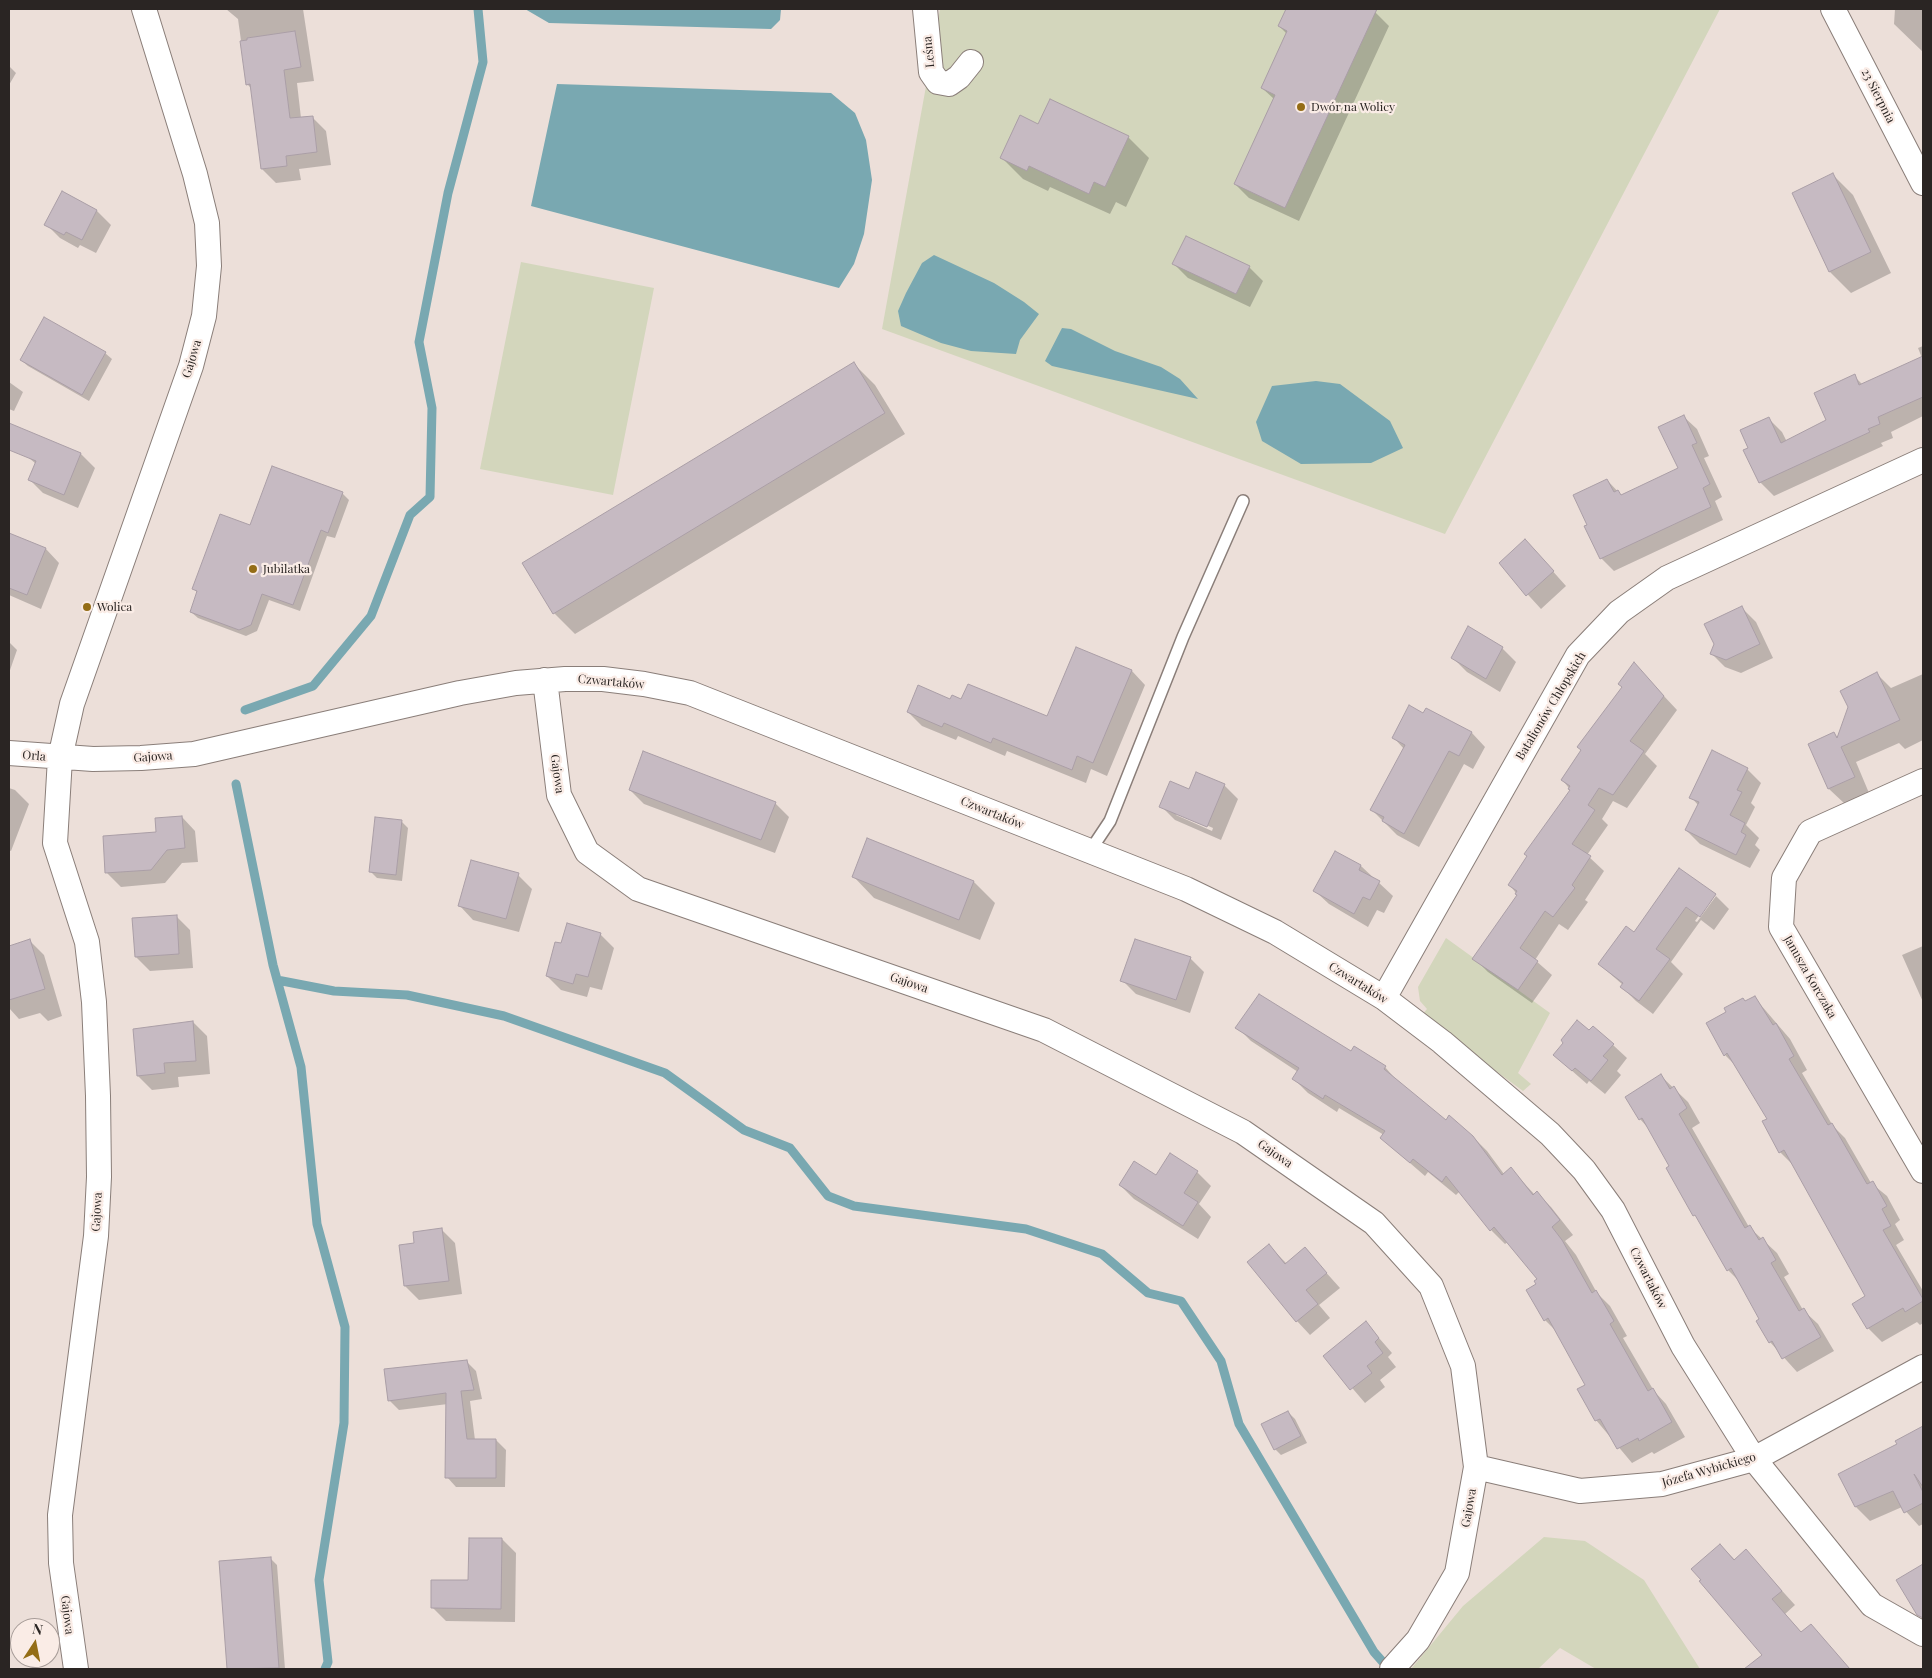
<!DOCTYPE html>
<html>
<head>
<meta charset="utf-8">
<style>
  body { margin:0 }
  #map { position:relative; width:1932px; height:1678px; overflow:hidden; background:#ecdfd9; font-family:"Playfair Display",serif }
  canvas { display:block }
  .frame { position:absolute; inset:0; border:10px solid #2a2523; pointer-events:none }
  .north { position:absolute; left:10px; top:1618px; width:50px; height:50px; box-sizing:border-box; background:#faece6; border:1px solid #a79c98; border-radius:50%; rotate:11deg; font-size:14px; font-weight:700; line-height:20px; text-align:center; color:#2a2523 }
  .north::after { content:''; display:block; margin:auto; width:18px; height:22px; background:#946d16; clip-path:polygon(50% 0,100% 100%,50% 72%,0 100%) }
</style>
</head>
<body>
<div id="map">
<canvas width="1932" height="1678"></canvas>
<div class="frame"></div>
<div class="north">N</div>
</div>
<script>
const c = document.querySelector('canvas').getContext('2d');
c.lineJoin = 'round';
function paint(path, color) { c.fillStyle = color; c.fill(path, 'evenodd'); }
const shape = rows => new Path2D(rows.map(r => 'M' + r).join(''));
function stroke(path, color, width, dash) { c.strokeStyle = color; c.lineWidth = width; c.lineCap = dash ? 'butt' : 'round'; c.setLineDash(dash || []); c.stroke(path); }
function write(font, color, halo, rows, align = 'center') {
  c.font = font + ' "Playfair Display",serif'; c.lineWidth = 4.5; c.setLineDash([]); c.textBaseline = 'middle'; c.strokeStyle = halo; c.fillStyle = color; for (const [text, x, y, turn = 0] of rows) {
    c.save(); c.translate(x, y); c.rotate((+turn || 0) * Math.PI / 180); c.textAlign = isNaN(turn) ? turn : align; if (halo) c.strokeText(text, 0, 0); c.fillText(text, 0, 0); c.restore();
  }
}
paint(shape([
  [940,9,1720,9,1445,534,882,329],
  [521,262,654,288,613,495,480,469],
  [1446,938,1550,1013,1518,1073,1531,1084,1523,1091,1421,1016,1427,1009,1420,1001,1418,987],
  [1544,1537,1585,1541,1644,1580,1700,1669,1596,1669,1560,1648,1538,1669,1411,1669,1463,1606]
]), '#d3d6bc');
paint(shape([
  [525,9,781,9,780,20,771,29,549,23],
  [557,84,831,93,855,113,866,140,872,180,864,234,854,264,839,288,531,206],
  [934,255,994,283,1024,302,1039,314,1020,340,1016,354,971,351,941,343,901,326,898,311,906,293,922,263],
  [1062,328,1071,329,1115,351,1161,367,1180,379,1198,399,1052,366,1045,361],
  [1316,381,1340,384,1390,421,1403,448,1371,463,1301,464,1262,441,1256,422,1272,386]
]), '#79a8b1');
paint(shape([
  [226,9,303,9,314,81,297,83,301,118,312,117,326,131,331,165,299,169,301,180,276,183,262,169,252,89,247,84,238,19],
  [1287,9,1368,9,1375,12,1389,26,1299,221,1249,198,1235,184,1274,99,1262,88,1287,34,1279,26],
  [1895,9,1923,9,1923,52,1894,24],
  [9,66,16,73,9,85],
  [1039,125,1128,137,1149,158,1126,207,1116,202,1110,214,1050,187,1048,191,1023,179,1002,158],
  [1832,174,1853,195,1891,273,1851,293,1830,272],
  [62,193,97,211,111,225,96,253,80,245,78,248,60,238,46,224],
  [1174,264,1249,267,1263,281,1250,307,1188,278],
  [1923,346,1923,416,1891,432,1893,438,1881,443,1883,446,1774,496,1760,482,1750,448,1768,418,1782,432,1787,442,1828,421,1854,376,1863,385,1922,358,1918,348],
  [105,353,112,359,89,401,28,366,21,360],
  [854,364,875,385,905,434,575,634,554,613,524,564],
  [9,382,23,392,14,411,9,409],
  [1684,417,1697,429,1709,456,1704,458,1722,497,1715,501,1723,520,1614,571,1601,558,1588,526,1607,480,1622,496,1680,469],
  [37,436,81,454,95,468,78,508,43,493,29,479,36,464,28,457],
  [342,493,349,500,335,538,327,536,300,611,269,600,257,631,246,636,198,618,191,612,198,593,194,589,250,527],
  [9,534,46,549,59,563,41,609,9,595],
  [1525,540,1566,586,1541,609,1500,564],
  [1742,608,1756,622,1773,658,1741,673,1725,667,1711,653],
  [9,642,17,650,9,673],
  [1502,648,1516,662,1500,692,1467,672,1453,658],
  [1634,664,1677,710,1645,754,1657,766,1627,808,1613,801,1602,819,1608,825,1587,855,1604,871,1585,900,1588,902,1568,930,1559,924,1535,960,1552,975,1532,1003,1488,972,1474,958,1518,896,1510,885,1571,791,1562,779,1623,688,1619,684],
  [1132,671,1145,685,1107,776,1091,769,1086,783,1007,751,1005,756,958,736,956,740,922,726,908,712,951,700,962,701,1047,718],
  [1877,674,1891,688,1923,674,1923,740,1905,749,1899,743,1856,762,1869,793,1845,804,1829,789,1809,745,1834,733,1838,738],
  [1424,715,1472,733,1485,747,1473,769,1464,764,1419,847,1397,835,1372,810,1404,749,1394,738],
  [1747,769,1761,783,1751,803,1755,807,1746,825,1759,838,1755,845,1760,850,1750,868,1700,844,1686,830,1698,805,1691,797],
  [1224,785,1238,799,1221,840,1175,820,1161,806,1190,791],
  [1176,812,1213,828,1212,831,1176,815],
  [9,788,15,790,29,804,11,851,9,850],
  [630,790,775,803,789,817,775,853,644,804],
  [182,817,195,831,198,862,182,863,165,883,121,887,107,873],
  [401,821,408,828,402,881,377,878,371,872],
  [1361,866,1393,896,1384,913,1377,910,1368,927,1329,904,1315,891],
  [1679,870,1716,896,1713,896,1695,921,1697,922,1716,896,1729,909,1714,930,1701,920,1671,962,1683,974,1653,1014,1636,1001,1622,987,1623,985,1599,964,1634,933],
  [518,875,532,889,519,932,473,920,460,906],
  [853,876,974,882,995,903,980,940,874,898],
  [176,916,190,930,193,968,150,971,136,957],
  [600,934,614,948,602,990,590,987,587,997,561,990,547,976,562,945],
  [30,941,44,955,62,1016,48,1021,40,1013,19,1019,9,1008,9,951],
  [1923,946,1923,1002,1902,955],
  [1190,958,1204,972,1190,1013,1136,994,1122,980],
  [1754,997,1790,1039,1807,1070,1802,1073,1833,1126,1845,1138,1871,1183,1887,1196,1900,1220,1895,1224,1904,1240,1896,1245,1923,1291,1923,1323,1920,1325,1917,1322,1882,1342,1868,1328,1867,1297,1793,1165,1780,1152,1769,1119,1737,1067,1725,1055,1745,1002],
  [193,1022,207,1036,210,1074,178,1077,179,1087,152,1090,138,1076],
  [1237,1027,1352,1052,1385,1067,1398,1082,1446,1121,1472,1136,1487,1151,1504,1174,1511,1169,1535,1195,1537,1193,1551,1207,1573,1235,1565,1241,1576,1255,1597,1293,1610,1306,1627,1336,1623,1338,1654,1391,1666,1404,1685,1437,1654,1454,1652,1452,1632,1463,1596,1420,1587,1385,1557,1332,1545,1320,1539,1279,1508,1242,1505,1244,1491,1230,1460,1191,1456,1195,1428,1172,1425,1176,1381,1138,1384,1135,1339,1108,1337,1112,1308,1093,1294,1079,1298,1072,1251,1041],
  [1589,1032,1613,1045,1627,1058,1617,1071,1621,1075,1605,1094,1589,1081,1587,1084,1554,1055],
  [1661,1076,1688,1102,1700,1123,1692,1128,1749,1227,1777,1253,1789,1274,1784,1277,1803,1310,1818,1324,1834,1351,1797,1372,1770,1342,1761,1320,1739,1281,1728,1270,1668,1168,1671,1166,1649,1129,1640,1119],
  [1197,1172,1211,1186,1199,1204,1211,1217,1198,1239,1134,1199,1120,1185,1157,1177],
  [441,1229,455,1243,462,1294,419,1300,405,1286,401,1246,416,1244],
  [1269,1246,1287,1264,1305,1249,1340,1288,1319,1305,1330,1318,1310,1335,1297,1321],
  [1366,1323,1392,1353,1388,1357,1396,1367,1380,1380,1385,1387,1365,1403,1325,1356],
  [466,1361,476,1371,482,1399,470,1401,475,1440,496,1440,506,1450,505,1487,456,1487,447,1477,448,1404,399,1410,390,1401,385,1370],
  [1288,1412,1295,1419,1307,1443,1281,1455,1275,1449],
  [1923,1428,1923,1524,1919,1526,1902,1507,1870,1521,1856,1507,1840,1474,1899,1444,1897,1441],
  [502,1539,516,1553,515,1622,446,1621,432,1607,470,1582],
  [1720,1545,1735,1560,1746,1551,1795,1605,1785,1614,1802,1633,1811,1626,1850,1669,1769,1669,1759,1658,1763,1655],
  [270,1558,277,1565,285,1669,228,1669,220,1562]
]), '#0003');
stroke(shape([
  [245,710,313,686,371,616,410,515,430,497,432,408,419,342,448,193,483,62,478,9],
  [236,784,273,965,301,1067,317,1224,345,1327,344,1423,319,1580,328,1662,325,1669],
  [277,980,334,991,407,995,504,1016,665,1073,744,1130,790,1148,828,1196,854,1206,1026,1229,1102,1254,1148,1293,1181,1301,1221,1361,1239,1424,1374,1652,1389,1669]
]), '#79a8b1', 9);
const building = shape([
  [1286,9,1377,9,1285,208,1234,184,1275,95,1261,88,1287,31,1278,26,1286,9],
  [295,31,301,67,284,70,290,118,313,116,317,152,286,156,287,166,261,169,250,84,246,85,240,41,247,40,247,38,295,31],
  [1050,99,1129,136,1105,187,1094,182,1089,194,1029,166,1027,171,1000,158,1020,115,1038,124,1050,99],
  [1833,173,1871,252,1829,272,1792,193,1833,173],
  [62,191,97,210,82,240,66,232,64,235,44,225,62,191],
  [1186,236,1250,266,1236,294,1172,264,1186,236],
  [44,317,106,352,82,395,20,360,44,317],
  [1923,356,1923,397,1878,417,1880,424,1868,429,1870,432,1759,483,1743,450,1748,448,1740,430,1769,417,1781,443,1826,420,1814,393,1855,374,1859,385,1923,356],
  [854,362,885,413,553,614,522,563,854,362],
  [1684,415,1697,443,1692,445,1710,484,1703,488,1711,507,1600,559,1584,526,1587,525,1573,495,1607,479,1614,492,1618,490,1621,495,1678,468,1658,427,1684,415],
  [9,423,81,453,64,495,28,480,36,461,9,450,9,423],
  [272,466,343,492,328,533,321,530,293,605,262,594,251,625,239,630,190,612,197,591,192,589,220,514,250,525,272,466],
  [9,533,46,548,27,595,9,588,9,533],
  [1525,539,1554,571,1526,596,1499,563,1525,539],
  [1742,606,1760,644,1726,660,1710,654,1714,644,1704,624,1742,606],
  [1468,626,1503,647,1486,679,1451,658,1468,626],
  [1076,647,1132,670,1093,763,1077,756,1072,770,993,738,991,743,944,723,942,727,907,712,918,685,950,699,952,695,961,699,968,684,1047,716,1076,647],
  [1634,662,1664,696,1630,741,1644,751,1613,795,1599,788,1588,805,1595,810,1572,844,1591,856,1572,885,1575,888,1553,917,1545,911,1520,948,1538,961,1518,990,1472,959,1517,895,1515,894,1517,891,1508,885,1527,856,1524,854,1570,790,1568,789,1570,786,1561,780,1581,750,1577,747,1622,687,1618,684,1634,662],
  [1877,672,1900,720,1841,747,1855,777,1828,789,1808,744,1834,732,1837,738,1848,707,1840,691,1877,672],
  [1409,705,1423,713,1426,708,1472,732,1459,756,1449,751,1404,834,1382,821,1384,817,1370,810,1405,745,1392,738,1409,705],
  [1712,750,1748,768,1737,790,1742,792,1730,815,1745,823,1741,832,1746,835,1736,855,1685,830,1699,802,1689,798,1712,750],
  [643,751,776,802,761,840,629,790,643,751],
  [1196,772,1225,784,1207,827,1159,807,1170,781,1189,789,1196,772],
  [182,816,185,848,167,850,151,870,105,873,103,836,156,832,155,818,182,816],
  [375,817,402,820,396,875,369,872,375,817],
  [867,838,974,881,959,920,852,877,867,838],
  [1335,851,1361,865,1359,870,1380,881,1370,900,1363,897,1354,914,1313,891,1335,851],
  [471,860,519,873,506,919,458,906,471,860],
  [1679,868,1716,894,1700,917,1686,907,1656,949,1670,959,1639,1001,1620,987,1623,983,1598,964,1626,926,1634,932,1679,868],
  [177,915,179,954,135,957,132,918,177,915],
  [567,923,601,933,588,977,576,974,573,984,546,976,555,942,561,943,567,923],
  [30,939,45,989,9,1000,9,946,30,939],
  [1135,939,1191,957,1176,1000,1120,981,1135,939],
  [1259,994,1351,1051,1354,1046,1386,1066,1384,1069,1446,1120,1449,1115,1473,1136,1502,1175,1511,1167,1533,1195,1537,1191,1560,1220,1552,1227,1562,1240,1592,1293,1596,1290,1614,1321,1610,1324,1648,1391,1653,1388,1672,1422,1639,1441,1638,1438,1617,1449,1600,1419,1595,1421,1577,1389,1585,1385,1548,1318,1544,1321,1526,1290,1536,1284,1534,1281,1537,1279,1494,1227,1490,1231,1446,1176,1442,1182,1413,1159,1410,1163,1380,1138,1385,1131,1325,1095,1323,1099,1292,1079,1299,1068,1235,1028,1259,994],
  [1755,996,1773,1025,1776,1023,1794,1056,1789,1059,1828,1125,1832,1123,1867,1184,1873,1181,1887,1206,1882,1209,1891,1226,1883,1230,1923,1299,1923,1301,1905,1312,1903,1308,1867,1329,1852,1304,1865,1296,1859,1285,1784,1150,1779,1153,1762,1121,1767,1119,1727,1053,1724,1056,1706,1023,1726,1012,1724,1008,1743,998,1745,1001,1755,996],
  [1577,1020,1589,1030,1593,1026,1614,1044,1603,1056,1608,1060,1591,1081,1575,1068,1572,1071,1553,1055,1563,1043,1561,1040,1577,1020],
  [193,1021,196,1061,164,1063,165,1073,137,1076,133,1029,193,1021],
  [1661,1074,1670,1089,1674,1086,1687,1108,1679,1114,1745,1228,1750,1225,1759,1240,1763,1237,1776,1260,1771,1263,1799,1311,1804,1308,1821,1337,1782,1359,1772,1341,1769,1343,1756,1321,1759,1319,1731,1268,1727,1271,1695,1215,1693,1216,1666,1168,1669,1166,1642,1118,1639,1120,1625,1097,1661,1074],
  [1170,1153,1198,1171,1184,1193,1198,1202,1183,1226,1119,1185,1134,1161,1156,1175,1170,1153],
  [442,1228,449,1281,404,1286,399,1245,414,1243,413,1232,442,1228],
  [1269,1244,1285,1264,1305,1247,1327,1273,1306,1290,1318,1304,1296,1322,1247,1262,1269,1244],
  [1366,1321,1379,1338,1375,1342,1383,1353,1367,1366,1372,1373,1350,1390,1323,1356,1366,1321],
  [467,1360,474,1390,461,1391,467,1439,496,1439,496,1478,445,1478,446,1393,388,1401,384,1369,467,1360],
  [1288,1411,1301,1436,1274,1450,1261,1424,1288,1411],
  [1923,1426,1923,1487,1914,1474,1923,1492,1923,1503,1904,1513,1893,1491,1855,1507,1838,1474,1897,1444,1895,1441,1923,1426],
  [469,1538,502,1538,501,1609,431,1608,431,1580,468,1580,469,1538],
  [1720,1544,1734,1560,1746,1549,1782,1591,1772,1599,1801,1632,1811,1624,1850,1669,1744,1669,1762,1655,1699,1581,1701,1580,1691,1569,1720,1544],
  [271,1557,279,1668,227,1669,219,1561,271,1557],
  [1923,1564,1923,1618,1917,1615,1896,1580,1923,1564]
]);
paint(building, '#c6bac2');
stroke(building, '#aa9ea6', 1);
const service = shape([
  [1090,851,1110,821,1183,637,1243,501]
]);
const minor = shape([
  [925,9,931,72,938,82,949,84,959,77,971,62],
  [1833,9,1923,183],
  [545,680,559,795,587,852,638,889,1044,1030,1243,1132,1374,1223,1431,1286,1463,1366,1476,1467,1457,1573,1418,1640,1392,1669],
  [9,753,93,759,141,758,194,754,460,693,516,683,565,679,603,679,644,684,690,693,1186,889,1275,932,1384,998,1442,1042,1550,1134,1584,1170,1613,1210,1683,1346,1754,1459,1872,1605,1923,1634],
  [1923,781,1810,832,1784,878,1781,927,1923,1171],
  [1384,998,1578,655,1619,612,1667,578,1923,460],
  [1476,1467,1580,1491,1662,1484,1754,1459,1923,1367],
  [76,1669,61,1563,60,1515,96,1236,99,1177,98,1096,94,1002,87,942,55,843,60,758,72,704,191,366,204,316,209,266,207,223,195,174,144,9]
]);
stroke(service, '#8a7e79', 14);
stroke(minor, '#8a7e79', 26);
stroke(service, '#fff', 11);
stroke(minor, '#fff', 24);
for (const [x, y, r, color] of [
  [1301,107,5,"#946d16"],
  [253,569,5,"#946d16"],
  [87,607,5,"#946d16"]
]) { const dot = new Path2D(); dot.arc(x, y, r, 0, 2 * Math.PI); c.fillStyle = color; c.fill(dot); stroke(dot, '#faece6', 2); }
write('12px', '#2a2523', '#faece6', [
  ["Leśna",929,52,-96],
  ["23 Sierpnia",1878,96,63],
  ["Gajowa",192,359,-73],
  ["Czwartaków",611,682,5],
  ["Batalionów Chłopskich",1551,706,-59],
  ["Orla",34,756,5],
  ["Gajowa",153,757,-4],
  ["Gajowa",557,774,82],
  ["Czwartaków",992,813,22],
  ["Janusza Korczaka",1810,977,60],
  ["Gajowa",909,983,19],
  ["Czwartaków",1358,983,32],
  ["Gajowa",1275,1154,35],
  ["Gajowa",97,1212,-87],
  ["Czwartaków",1648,1278,63],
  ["Józefa Wybickiego",1709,1470,-16],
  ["Gajowa",1469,1508,-80],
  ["Gajowa",67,1615,83]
]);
write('12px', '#2a2523', '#faece6', [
  ["Dwór na Wolicy",1311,107],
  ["Jubilatka",263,569],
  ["Wolica",97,607]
], 'left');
</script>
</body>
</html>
